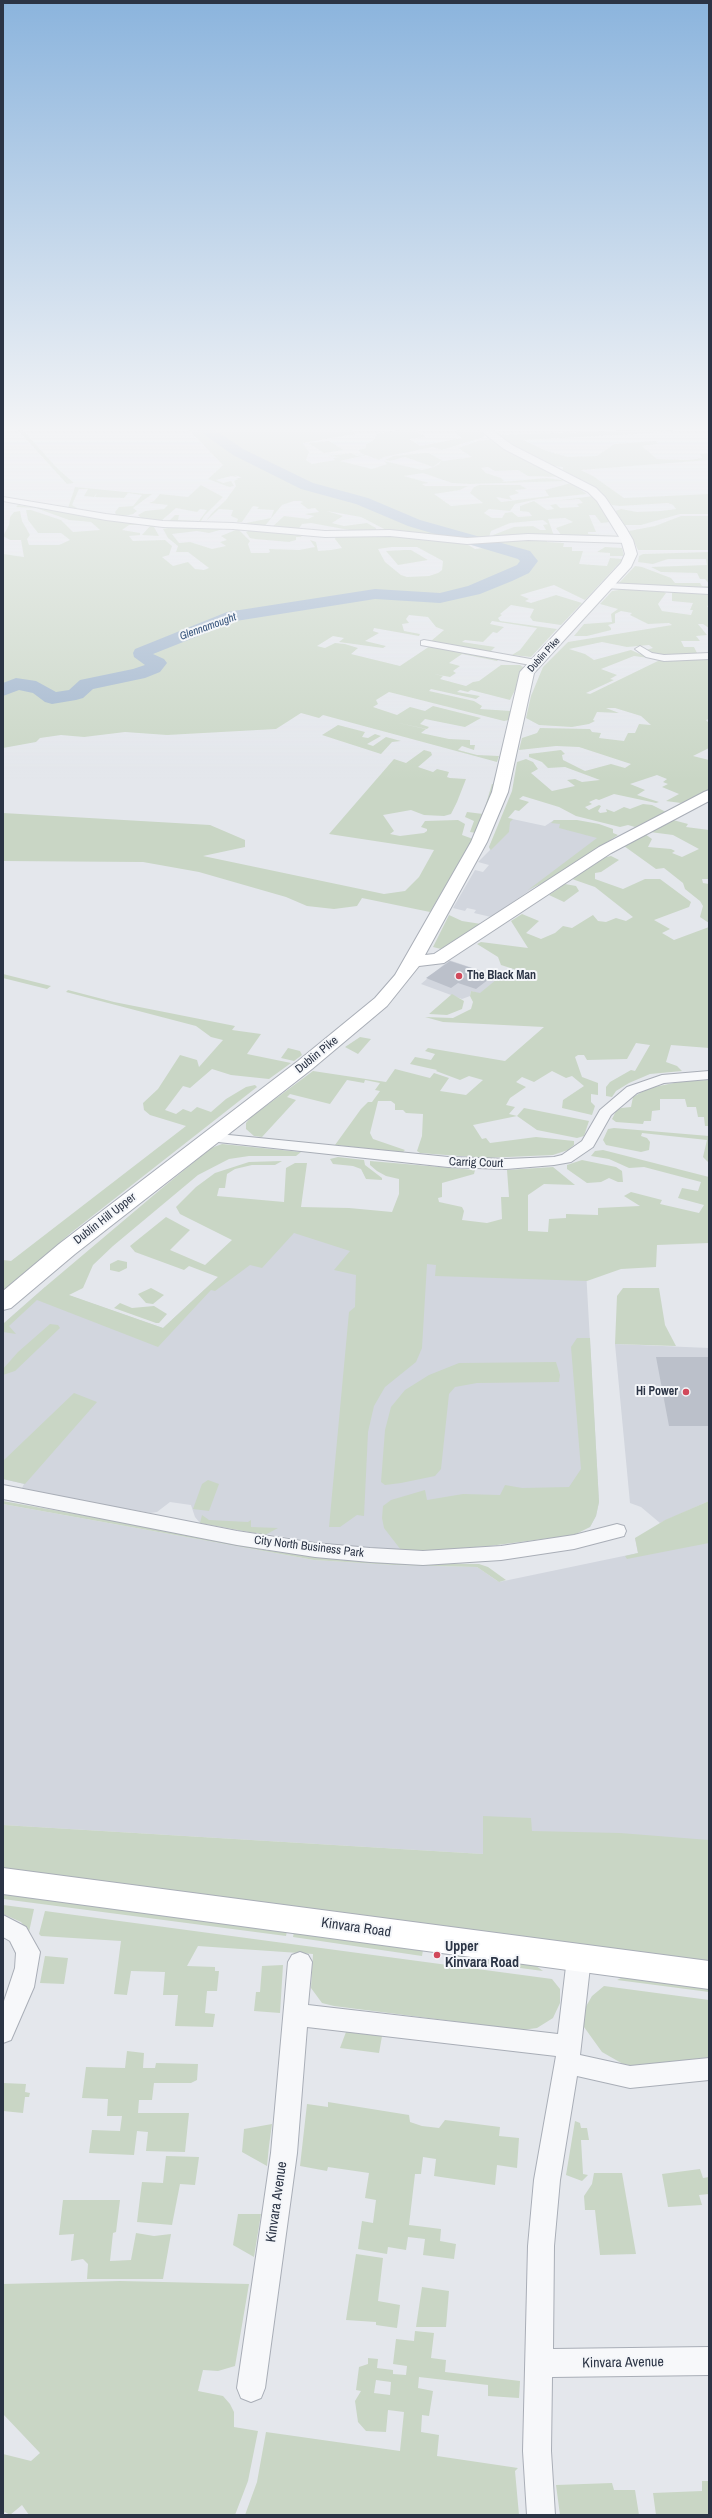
<!DOCTYPE html>
<html>
<head>
<meta charset="utf-8">
<style>
  body { margin:0 }
  #map { position:relative; width:712px; height:2518px; overflow:hidden; background:#e4e7ec; font-family:"Archivo Narrow",sans-serif }
  canvas { display:block }
  .frame { position:absolute; inset:0; border:4px solid #2b3445; pointer-events:none }
</style>
</head>
<body>
<div id="map">
<canvas width="712" height="2518"></canvas>
<div class="frame"></div>
</div>
<script>
const c = document.querySelector('canvas').getContext('2d');
c.lineJoin = 'round';
function paint(path, color) { c.fillStyle = color; c.fill(path, 'evenodd'); }
const shape = rows => new Path2D(rows.map(r => 'M' + r).join(''));
function stroke(path, color, width, dash) { c.strokeStyle = color; c.lineWidth = width; c.lineCap = dash ? 'butt' : 'round'; c.setLineDash(dash || []); c.stroke(path); }
function write(font, color, halo, rows, align = 'center') {
  c.font = font + ' "Archivo Narrow",sans-serif'; c.lineWidth = 4; c.setLineDash([]); c.textBaseline = 'middle'; c.strokeStyle = halo; c.fillStyle = color; for (const [text, x, y, turn = 0] of rows) {
    c.save(); c.translate(x, y); c.rotate((+turn || 0) * Math.PI / 180); c.textAlign = isNaN(turn) ? turn : align; if (halo) c.strokeText(text, 0, 0); c.fillText(text, 0, 0); c.restore();
  }
}
paint(shape([
  [503,817,545,826,554,820,610,835,491,917,474,913,476,910,467,908,465,911,453,908,475,870,483,872,489,865,478,862,490,850,489,847],
  [449,960,491,974,486,978,496,981,480,994,471,991,470,996,462,999,421,984],
  [300,1213,391,1225,586,1270,599,1502,596,1516,590,1527,489,1546,419,1551,346,1547,200,1523,195,1517,191,1505,170,1502,157,1512,150,1513,21,1490,24,1484,3,1479,3,1324,13,1315,45,1287,163,1328,219,1276],
  [615,1344,709,1348,709,1501,660,1523,641,1507,630,1503],
  [3,1504,314,1560,394,1565,477,1567,499,1582,638,1553,635,1538,709,1524,709,1848,483,1843,483,1854,3,1825]
]), '#d2d6de');
paint(shape([
  [16,428,21,428,57,468,74,483,67,484],
  [187,428,352,428,351,429,355,434,303,443,309,452,306,460,312,464,335,460,333,458,339,457,328,456,351,453,357,456,364,455,358,450,366,448,366,444,373,441,378,433,416,428,419,433,426,437,409,439,420,446,462,438,457,434,457,428,477,428,485,435,484,437,442,450,433,447,384,457,379,460,366,455,340,461,372,469,387,464,384,461,422,470,434,467,439,464,441,461,433,467,405,457,390,461,385,460,393,456,423,453,429,453,443,461,472,457,458,448,478,441,492,439,560,477,528,476,518,470,495,471,488,467,481,468,486,473,501,478,504,481,502,482,547,478,568,481,470,484,452,483,423,473,404,476,429,483,422,484,425,486,468,486,460,490,434,494,451,506,483,503,470,493,474,487,479,485,520,485,527,489,515,490,519,493,509,496,512,500,496,497,501,502,549,496,545,490,571,483,587,494,538,499,515,504,510,511,489,509,484,513,492,518,502,518,505,513,512,512,518,517,532,516,529,512,520,511,520,506,534,501,547,510,554,509,550,505,556,504,560,508,579,507,577,504,583,503,579,499,554,501,594,496,611,522,601,523,595,515,589,515,596,532,588,532,588,534,617,536,562,536,556,528,573,522,565,518,548,519,554,536,494,537,493,535,514,527,533,526,540,530,546,530,543,525,548,524,543,520,510,523,491,531,489,537,465,540,388,531,361,517,327,511,343,516,332,523,344,526,367,523,376,528,376,530,360,532,311,523,302,524,298,530,272,527,284,516,308,519,314,516,305,514,319,512,315,508,308,509,300,503,303,502,301,501,294,501,282,505,264,527,248,525,246,523,271,518,274,510,257,509,259,507,253,506,242,522,237,522,238,519,231,516,233,510,219,509,206,521,212,513,226,500,236,486,234,481,238,479,236,478,242,478,235,475,237,477,231,476,216,480,223,483,231,481,234,486,229,487,208,479,223,465],
  [485,428,492,428,501,435,690,428,652,433,523,440,547,451,568,457,597,456,614,444,656,441,658,444,642,446,657,459,688,460,702,458,700,454,707,453,709,460,581,470,593,476,624,498,709,494,709,514,680,514,641,525,625,525,615,511,621,509,637,512,661,511,676,509,673,505,668,503,620,506,612,505,591,486,563,470,563,467,554,466,504,441],
  [329,441,344,450,324,453,308,443],
  [201,485,223,497,204,516,200,523,169,521,175,515,179,515,178,520,199,521,207,510,200,509,197,512,176,508,161,521,139,519,141,518,138,515,145,511,164,509,168,505,149,503,154,501,160,494,188,497],
  [75,487,146,494,152,494,133,508,137,511,133,514,125,516,116,515,115,512,119,507,133,506,142,495,128,493,124,498,95,497,97,493,94,497,84,496,88,489,79,489,72,505,77,508,72,509,3,498,68,508],
  [18,505,153,525,159,536,142,535,151,525,129,525,122,530,140,533,140,535,129,536,133,541,165,540,172,546,169,555,162,557,173,566,188,562,195,569,204,570,209,568,188,552,176,552,178,546,168,538,163,529,178,526,227,528,209,533,197,531,172,534,179,543,190,542,212,549,226,546,220,542,227,540,221,536,238,529,250,541,248,544,251,553,268,553,270,552,269,549,299,550,315,547,310,540,316,542,318,551,331,550,342,548,335,539,336,536,385,534,465,543,475,549,483,548,485,543,498,540,568,539,564,541,547,540,547,542,564,543,563,547,572,547,572,551,583,551,579,564,607,566,610,558,623,559,585,600,554,585,520,595,529,599,525,601,531,603,556,595,582,603,561,625,533,621,530,617,534,609,511,605,500,614,502,615,498,618,500,621,557,629,531,657,512,655,520,650,537,628,492,621,490,624,504,627,497,633,493,632,483,642,465,640,462,642,495,647,490,652,431,641,444,630,436,627,428,617,409,615,406,619,409,623,402,624,404,631,420,634,419,636,374,628,373,631,379,633,365,641,386,646,383,648,339,642,344,638,333,636,317,646,325,648,335,643,345,644,358,648,351,654,400,666,430,646,499,659,497,661,462,654,449,663,460,666,453,671,456,673,450,677,434,674,443,676,440,679,466,686,473,682,479,681,501,665,520,665,523,667,521,678,510,700,471,690,468,692,460,690,457,692,480,696,476,699,431,689,429,691,474,701,482,706,480,709,511,711,509,720,504,721,389,692,376,700,378,704,373,707,397,715,410,707,425,711,433,706,481,718,465,727,425,719,420,724,429,727,427,729,394,722,426,729,421,733,449,739,470,740,470,745,475,745,474,750,462,746,458,750,477,755,499,756,497,762,323,715,319,718,301,713,276,729,167,735,125,732,84,737,61,735,40,738,36,742,3,748,3,554,24,557,21,540,10,540,3,536,9,525,10,517,14,512,20,511,22,521,30,535,27,539,29,545,59,545,70,540,61,533,38,533,28,520,26,510,31,510,61,520,73,532,100,530,91,522,69,520,36,508,16,507],
  [392,547,417,547,443,561,442,570,438,573,429,576,407,577,401,575,385,562,378,549],
  [681,516,709,516,709,550,638,550,629,531,655,526],
  [252,529,298,534,302,537,296,537,296,540,289,542,255,539,250,538,246,532],
  [605,547,622,548,624,556,610,556,610,553,597,552],
  [404,550,411,550,428,560,398,565,386,551],
  [709,552,709,584,705,579,700,579,697,573,661,572,651,567,707,565,706,559,668,559,653,564,638,562,639,556,643,554],
  [635,566,642,567,671,578,675,583,700,583,702,586,709,586,709,589,619,583],
  [625,589,664,592,666,593,658,604,662,611,691,615,693,610,690,610,693,603,672,601,672,593,709,593,709,605,707,606,709,609,709,628,703,624,698,624,707,635,696,636,700,641,681,641,684,647,694,647,697,653,675,657,652,654,646,650,653,648,649,645,627,647,602,642,569,649,585,654,594,660,631,650,649,658,634,656,601,669,617,675,610,679,614,680,586,693,590,694,660,660,709,658,709,719,706,720,709,723,709,748,693,756,709,760,709,791,681,803,666,801,679,794,662,787,668,784,663,782,667,779,657,775,630,784,645,790,637,795,659,802,656,803,614,794,599,800,596,799,589,802,592,804,585,807,589,810,599,805,601,806,598,811,600,813,607,812,606,809,614,812,624,807,630,809,643,804,652,805,666,812,635,827,628,825,620,827,576,816,559,807,523,796,519,799,529,802,519,811,515,810,508,818,513,819,510,822,509,832,491,850,489,847,512,791,517,762,526,759,533,762,538,769,531,773,552,791,575,786,567,780,575,779,582,782,600,780,565,767,548,768,542,762,529,757,529,754,561,750,565,754,562,755,563,760,585,771,611,764,625,768,631,764,579,747,556,746,519,750,522,738,537,733,540,728,590,729,592,732,601,733,599,738,624,741,628,733,635,733,639,724,651,725,641,716,615,708,606,708,619,713,597,712,593,720,595,721,589,724,572,727,539,725,526,718,531,696,543,667,568,642,672,625,669,623,648,624,630,615,632,613,621,611,615,614,615,623,608,625,611,628,611,630,587,636,574,636,584,624,612,622,611,614,618,609,600,604,612,591],
  [338,725,365,732,362,737,368,738,375,734,381,736,367,744,373,746,386,737,401,741,392,742,381,754,322,735],
  [424,750,431,752,432,755,418,767,433,772,437,769,449,772,447,777,450,778,466,779,457,802,451,814,444,816,424,815,411,810,383,815,394,831,390,834,400,836,424,833,427,831,427,829,421,827,425,821,458,820,465,824,462,835,473,839,430,912,362,898,357,906,334,909,307,906,286,897,199,872,143,862,3,861,3,813,210,825,245,840,245,847,203,856,384,894,405,891,419,877,434,850,329,834,394,759,406,763],
  [492,784,494,784,492,794,476,833,470,832,474,821,465,817,467,812,483,814],
  [554,820,577,820,599,824,613,829,613,833,618,835,551,879,528,890,597,838,559,828,560,824,551,823],
  [673,820,688,824,686,827,709,830,709,879,702,879,703,883,709,884,709,923,700,917,703,906,700,901,685,889,683,883,664,868,656,869,624,846,645,834,652,839,648,847,671,849,675,851,672,853,682,857,699,849,673,835,650,832],
  [611,856,619,860,601,872,595,873,595,879,623,889,645,879,660,879,691,902,689,907,654,920,670,929,662,933,674,940,709,927,709,1048,671,1045,666,1062,677,1066,682,1071,650,1074,629,1083,616,1091,612,1097,606,1096,606,1087,610,1082,631,1070,635,1071,650,1045,636,1043,627,1059,587,1060,584,1055,578,1055,575,1057,582,1077,598,1083,598,1095,591,1094,591,1102,595,1106,592,1115,562,1108,563,1100,584,1086,572,1076,566,1078,552,1071,534,1082,522,1077,516,1082,526,1087,510,1098,506,1105,515,1107,509,1114,517,1116,524,1108,589,1121,584,1136,577,1138,537,1130,517,1116,473,1125,482,1139,486,1138,490,1143,536,1137,574,1141,574,1145,568,1150,553,1155,485,1158,420,1153,417,1151,422,1136,423,1114,406,1113,403,1110,395,1110,395,1104,391,1101,378,1101,370,1133,373,1139,405,1150,403,1152,335,1145,361,1109,368,1102,372,1102,380,1091,375,1090,380,1083,365,1080,364,1083,347,1080,330,1104,290,1094,287,1097,296,1100,262,1137,254,1136,246,1129,246,1123,251,1117,313,1071,386,1082,395,1069,430,1078,434,1073,449,1078,440,1091,466,1095,483,1080,469,1076,460,1080,436,1071,437,1070,410,1064,415,1057,431,1060,435,1054,425,1051,428,1048,505,1061,544,1027,443,1022,425,1017,453,1018,471,1009,473,1002,470,996,471,991,480,993,502,975,524,981,532,975,501,965,498,957,477,944,481,942,528,948,511,921,522,914,539,921,526,933,541,939,555,933,563,926,572,928,593,915,598,921,606,922,616,918,626,921,633,917,595,887,572,879,606,857],
  [565,884,576,886,579,891,564,902,549,895],
  [449,915,462,921,481,924,441,949,433,947],
  [3,974,51,986,47,989,3,978],
  [68,990,114,1002,235,1026,232,1030,261,1034,247,1054,291,1063,269,1079,231,1075,212,1069,190,1088,183,1086,165,1110,176,1114,183,1109,191,1112,197,1107,211,1112,226,1099,246,1087,255,1085,257,1087,72,1232,3,1292,3,1260,11,1261,186,1126,150,1115,144,1110,143,1103,158,1089,180,1055,197,1060,199,1067,223,1040,211,1037,196,1026,66,992],
  [452,994,464,1001,462,1009,447,1015,429,1014],
  [360,1037,371,1039,358,1054,345,1047],
  [288,1048,300,1051,302,1055,294,1061,281,1058],
  [709,1080,709,1126,705,1126,704,1117,698,1117,696,1107,687,1107,685,1099,660,1099,660,1110,652,1111,651,1121,644,1121,643,1124,616,1122,612,1119,616,1111,621,1108,631,1107,633,1097,649,1088,684,1081],
  [614,1128,709,1136,709,1163,703,1157,707,1140,642,1133,641,1136,647,1138,650,1142,649,1150,641,1152,606,1145,603,1140,608,1129],
  [222,1144,301,1152,296,1156,249,1156,229,1159,198,1175,113,1246,93,1265,83,1288,69,1295,163,1328,218,1277,189,1266,184,1270,135,1252,130,1246,166,1217,190,1230,170,1250,205,1265,232,1240,180,1214,176,1207,196,1187,215,1173,249,1162,282,1161,275,1165,252,1165,235,1169,227,1174,225,1188,219,1188,217,1196,284,1202,286,1168,295,1163,307,1163,301,1207,349,1208,392,1212,399,1194,399,1179,386,1176,377,1171,370,1165,370,1161,475,1170,474,1174,442,1183,442,1197,438,1198,439,1202,462,1207,464,1211,462,1220,487,1223,502,1219,501,1197,509,1197,507,1170,553,1167,575,1185,544,1184,528,1195,528,1231,548,1232,549,1219,566,1218,566,1214,598,1215,598,1208,640,1206,624,1196,631,1192,662,1200,660,1204,699,1213,704,1205,678,1198,682,1188,698,1191,701,1182,644,1167,629,1168,609,1159,591,1156,595,1151,603,1150,709,1177,709,1243,657,1245,656,1267,621,1269,587,1281,435,1276,436,1265,427,1264,422,1348,416,1362,385,1387,374,1406,368,1432,364,1516,357,1515,340,1527,329,1527,349,1312,355,1307,356,1275,334,1270,350,1251,294,1233,262,1268,250,1265,215,1291,211,1290,158,1347,37,1300,9,1326,16,1334,3,1332,3,1324,45,1287,161,1189,211,1148],
  [338,1157,364,1160,365,1165,382,1178,382,1180,366,1179,361,1169,353,1166,333,1164,330,1159],
  [582,1160,616,1167,622,1171,623,1182,618,1182,609,1178,601,1182,587,1183,567,1169,567,1165],
  [118,1260,127,1262,127,1268,119,1272,110,1270,110,1264],
  [151,1288,164,1295,153,1304,146,1303,138,1294],
  [623,1288,659,1288,665,1325,676,1346,615,1344,617,1296],
  [120,1303,132,1308,154,1306,167,1314,159,1323,156,1323,114,1308],
  [50,1324,58,1325,60,1328,15,1371,3,1375,3,1369,18,1352],
  [577,1338,590,1338,599,1502,596,1516,590,1527,574,1535,489,1546,419,1551,401,1550,384,1528,382,1518,383,1506,391,1500,425,1490,427,1500,463,1494,500,1495,505,1485,522,1488,569,1487,581,1469,571,1347],
  [556,1362,560,1375,559,1382,477,1383,455,1387,449,1394,441,1469,435,1476,401,1483,385,1485,381,1482,385,1430,391,1407,405,1390,429,1375,459,1363],
  [74,1393,97,1402,25,1484,3,1479,3,1461],
  [208,1480,219,1484,209,1511,193,1509,202,1484],
  [3,1501,316,1557,395,1563,479,1564,488,1567,506,1580,499,1582,477,1567,394,1565,314,1560,3,1504],
  [709,1501,709,1543,627,1559,625,1556,638,1553,635,1538,665,1520],
  [202,1515,209,1520,248,1522,251,1520,251,1527,278,1528,265,1535,200,1523],
  [483,1816,531,1818,532,1831,620,1833,709,1840,709,1962,3,1869,3,1825,483,1854],
  [3,1894,287,1931,286,1936,3,1899],
  [3,1905,34,1909,29,1932,21,1922,3,1914],
  [45,1911,552,1979,560,1989,560,2003,553,2018,537,2028,522,2030,334,2006,322,2003,311,1988,313,1954,198,1946,187,1966,215,1967,215,1971,219,1971,217,1991,207,1991,205,2013,215,2014,213,2027,175,2026,178,1995,163,1995,165,1972,131,1971,127,1995,114,1994,121,1941,41,1936,39,1934],
  [294,1932,423,1950,422,1956,293,1937],
  [453,1954,535,1965,543,1971,452,1959],
  [45,1956,68,1958,64,1984,40,1983],
  [283,1965,280,2013,254,2011,256,1992,260,1992,262,1966],
  [623,1977,709,1988,709,1992,617,1980],
  [604,1986,709,2000,709,2057,641,2067,623,2064,602,2052,584,2027,584,2010,592,1996],
  [346,2032,382,2036,379,2053,340,2048],
  [127,2051,144,2053,143,2068,155,2068,156,2063,198,2064,197,2080,191,2083,154,2083,152,2100,139,2100,138,2113,189,2113,185,2152,146,2151,148,2132,137,2131,134,2155,89,2153,92,2130,120,2131,122,2116,107,2116,108,2099,82,2098,86,2067,125,2068],
  [3,2083,26,2084,25,2092,30,2093,29,2097,25,2097,23,2113,3,2111],
  [328,2102,409,2115,410,2122,422,2126,439,2128,445,2120,500,2127,499,2136,519,2138,517,2168,497,2165,495,2185,434,2176,436,2159,423,2157,421,2174,415,2174,409,2225,441,2229,440,2241,456,2244,454,2259,423,2255,425,2239,408,2237,406,2250,388,2247,387,2254,358,2249,362,2221,373,2223,376,2200,365,2198,369,2173,328,2167,327,2171,300,2166,307,2104,328,2107],
  [575,2121,580,2123,581,2128,587,2128,589,2140,581,2140,583,2174,588,2175,582,2181,566,2175],
  [272,2124,269,2146,267,2166,242,2152,244,2129],
  [166,2156,199,2157,195,2185,180,2184,172,2225,137,2222,142,2182,163,2183],
  [700,2169,703,2178,709,2177,709,2194,699,2195,702,2205,668,2207,662,2174],
  [594,2173,622,2173,636,2254,600,2255,595,2210,585,2210,584,2196,592,2184],
  [63,2200,120,2200,116,2232,113,2233,110,2261,131,2260,136,2233,154,2236,171,2234,163,2279,87,2279,88,2264,83,2259,71,2261,74,2234,59,2235],
  [238,2214,261,2214,254,2257,233,2245],
  [356,2254,383,2258,378,2301,400,2305,397,2328,376,2325,376,2322,346,2320],
  [120,2281,249,2284,235,2366,218,2371,203,2370,198,2391,223,2396,230,2404,234,2412,234,2427,258,2431,248,2481,235,2515,29,2515,22,2505,10,2515,5,2512,3,2514,3,2454,31,2461,40,2453,3,2414,3,2284],
  [422,2287,449,2291,446,2327,416,2327],
  [415,2331,434,2333,431,2358,446,2360,445,2372,520,2381,519,2398,488,2396,488,2385,419,2377,418,2388,433,2391,429,2416,422,2415,421,2432,439,2435,437,2456,518,2468,515,2471,519,2515,245,2515,257,2482,266,2432,400,2451,404,2412,388,2410,386,2432,366,2431,358,2422,355,2401,361,2391,356,2390,359,2367,368,2364,368,2358,378,2359,377,2368,393,2370,393,2374,406,2375,407,2366,393,2364,396,2339,414,2341],
  [376,2380,391,2382,390,2395,374,2393],
  [702,2481,709,2481,709,2515,656,2515,653,2493,702,2491],
  [612,2483,614,2490,635,2490,639,2515,560,2515,556,2485]
]), '#c9d6c5');
paint(shape([
  [195,428,212,428,243,449,313,483,368,498,420,520,530,551,538,561,529,573,512,581,480,594,440,603,375,599,236,621,153,654,164,659,167,663,160,672,145,678,93,689,83,698,76,700,52,704,45,702,33,693,19,690,3,696,3,683,16,678,36,681,56,692,69,690,80,680,133,669,145,665,134,657,133,653,135,649,227,612,375,589,440,593,468,586,517,565,520,561,518,559,408,526,356,504,301,489,233,455,195,428]
]), '#9fb4cc');
paint(shape([
  [450,961,490,974,486,978,489,979,476,989,458,983,451,988,426,978],
  [656,1357,709,1357,709,1426,669,1426]
]), '#bbc0ca');
const street = shape([
  [3,497,106,514,163,521,233,523,325,531,390,530,467,538,528,534,627,537,631,540,627,543,528,540,467,544,390,536,325,537,233,529,163,527,106,520,3,501,3,497],
  [608,583,709,588,709,594,605,588,603,586,608,583],
  [424,640,536,660,541,663,536,666,421,645,421,641,424,640],
  [640,646,652,653,664,655,709,653,709,659,664,661,646,657,635,649,640,646],
  [709,1071,709,1079,664,1083,637,1093,611,1115,593,1147,571,1162,554,1165,506,1169,448,1167,209,1141,202,1137,209,1133,448,1157,506,1159,554,1157,562,1155,582,1141,600,1110,627,1087,662,1075,709,1071],
  [3,1485,237,1531,315,1543,370,1548,423,1551,501,1546,574,1535,617,1524,624,1526,626,1531,624,1536,574,1549,501,1560,423,1565,370,1562,315,1557,237,1545,3,1499,3,1485],
  [3,1915,26,1927,40,1952,34,1987,11,2040,3,2043,3,2004,15,1968,16,1953,10,1941,3,1937,3,1915],
  [579,1948,587,1951,591,1958,580,2055,630,2066,709,2058,709,2080,630,2088,577,2076,560,2180,554,2246,553,2349,709,2347,709,2375,552,2377,551,2451,555,2515,527,2515,523,2451,528,2246,534,2180,556,2056,307,2027,297,2153,265,2388,261,2398,251,2402,241,2398,237,2388,271,2153,288,1962,292,1955,300,1952,308,1955,312,1962,308,2005,558,2034,567,1958,571,1951,579,1948]
]);
const secondary = shape([
  [477,428,489,428,512,445,596,488,605,497,626,528,633,540,637,554,631,567,534,673,508,792,487,842,425,955,434,954,599,847,704,792,709,790,709,801,611,853,444,963,419,966,387,1006,312,1069,75,1254,11,1308,3,1310,3,1291,59,1244,298,1061,375,998,395,975,471,842,492,792,520,672,621,563,625,554,621,540,597,501,588,492,504,449,477,428],
  [3,1868,709,1961,709,1989,3,1894,3,1868]
]);
stroke(street, '#a9aeb7', 2);
stroke(secondary, '#a9aeb7', 2);
paint(street, '#f7f8fa');
paint(secondary, '#fff');
const sky = c.createLinearGradient(0, 0, 0, 781);
sky.addColorStop(0, '#8bb4dd');
sky.addColorStop(0.55, '#f3f4f6');
sky.addColorStop(1, '#f3f4f600');
c.fillStyle = sky;
c.fillRect(0, 0, 712, 781);
for (const [x, y, r, color] of [
  [459,976,4,"#d1495b"],
  [686,1392,4,"#d1495b"],
  [437,1955,4,"#d1495b"]
]) { const dot = new Path2D(); dot.arc(x, y, r, 0, 2 * Math.PI); c.fillStyle = color; c.fill(dot); stroke(dot, '#f4f6f9', 1.5); }
write('10px', '#2b3445', '#f4f6f9', [
  ["Dublin Pike",544,655,-48]
]);
write('italic 11px', '#34527a', '#f4f6f9', [
  ["Glennamought",208,627,-20]
]);
write('bold 12px', '#2b3445', '#f4f6f9', [
  ["The Black Man",467,976],
  ["Hi Power",678,1392,"right"]
], 'left');
write('12px', '#2b3445', '#f4f6f9', [
  ["Dublin Pike",317,1055,-39],
  ["Carrig Court",476,1163,2],
  ["Dublin Hill Upper",105,1219,-38],
  ["City North Business Park",309,1547,7]
]);
write('14px', '#2b3445', '#f4f6f9', [
  ["Kinvara Road",356,1928,8],
  ["Kinvara Avenue",277,2202,-82],
  ["Kinvara Avenue",623,2363,-1]
]);
write('bold 14px', '#2b3445', '#f4f6f9', [
  ["Upper",445,1947],
  ["Kinvara Road",445,1963]
], 'left');
</script>
</body>
</html>
